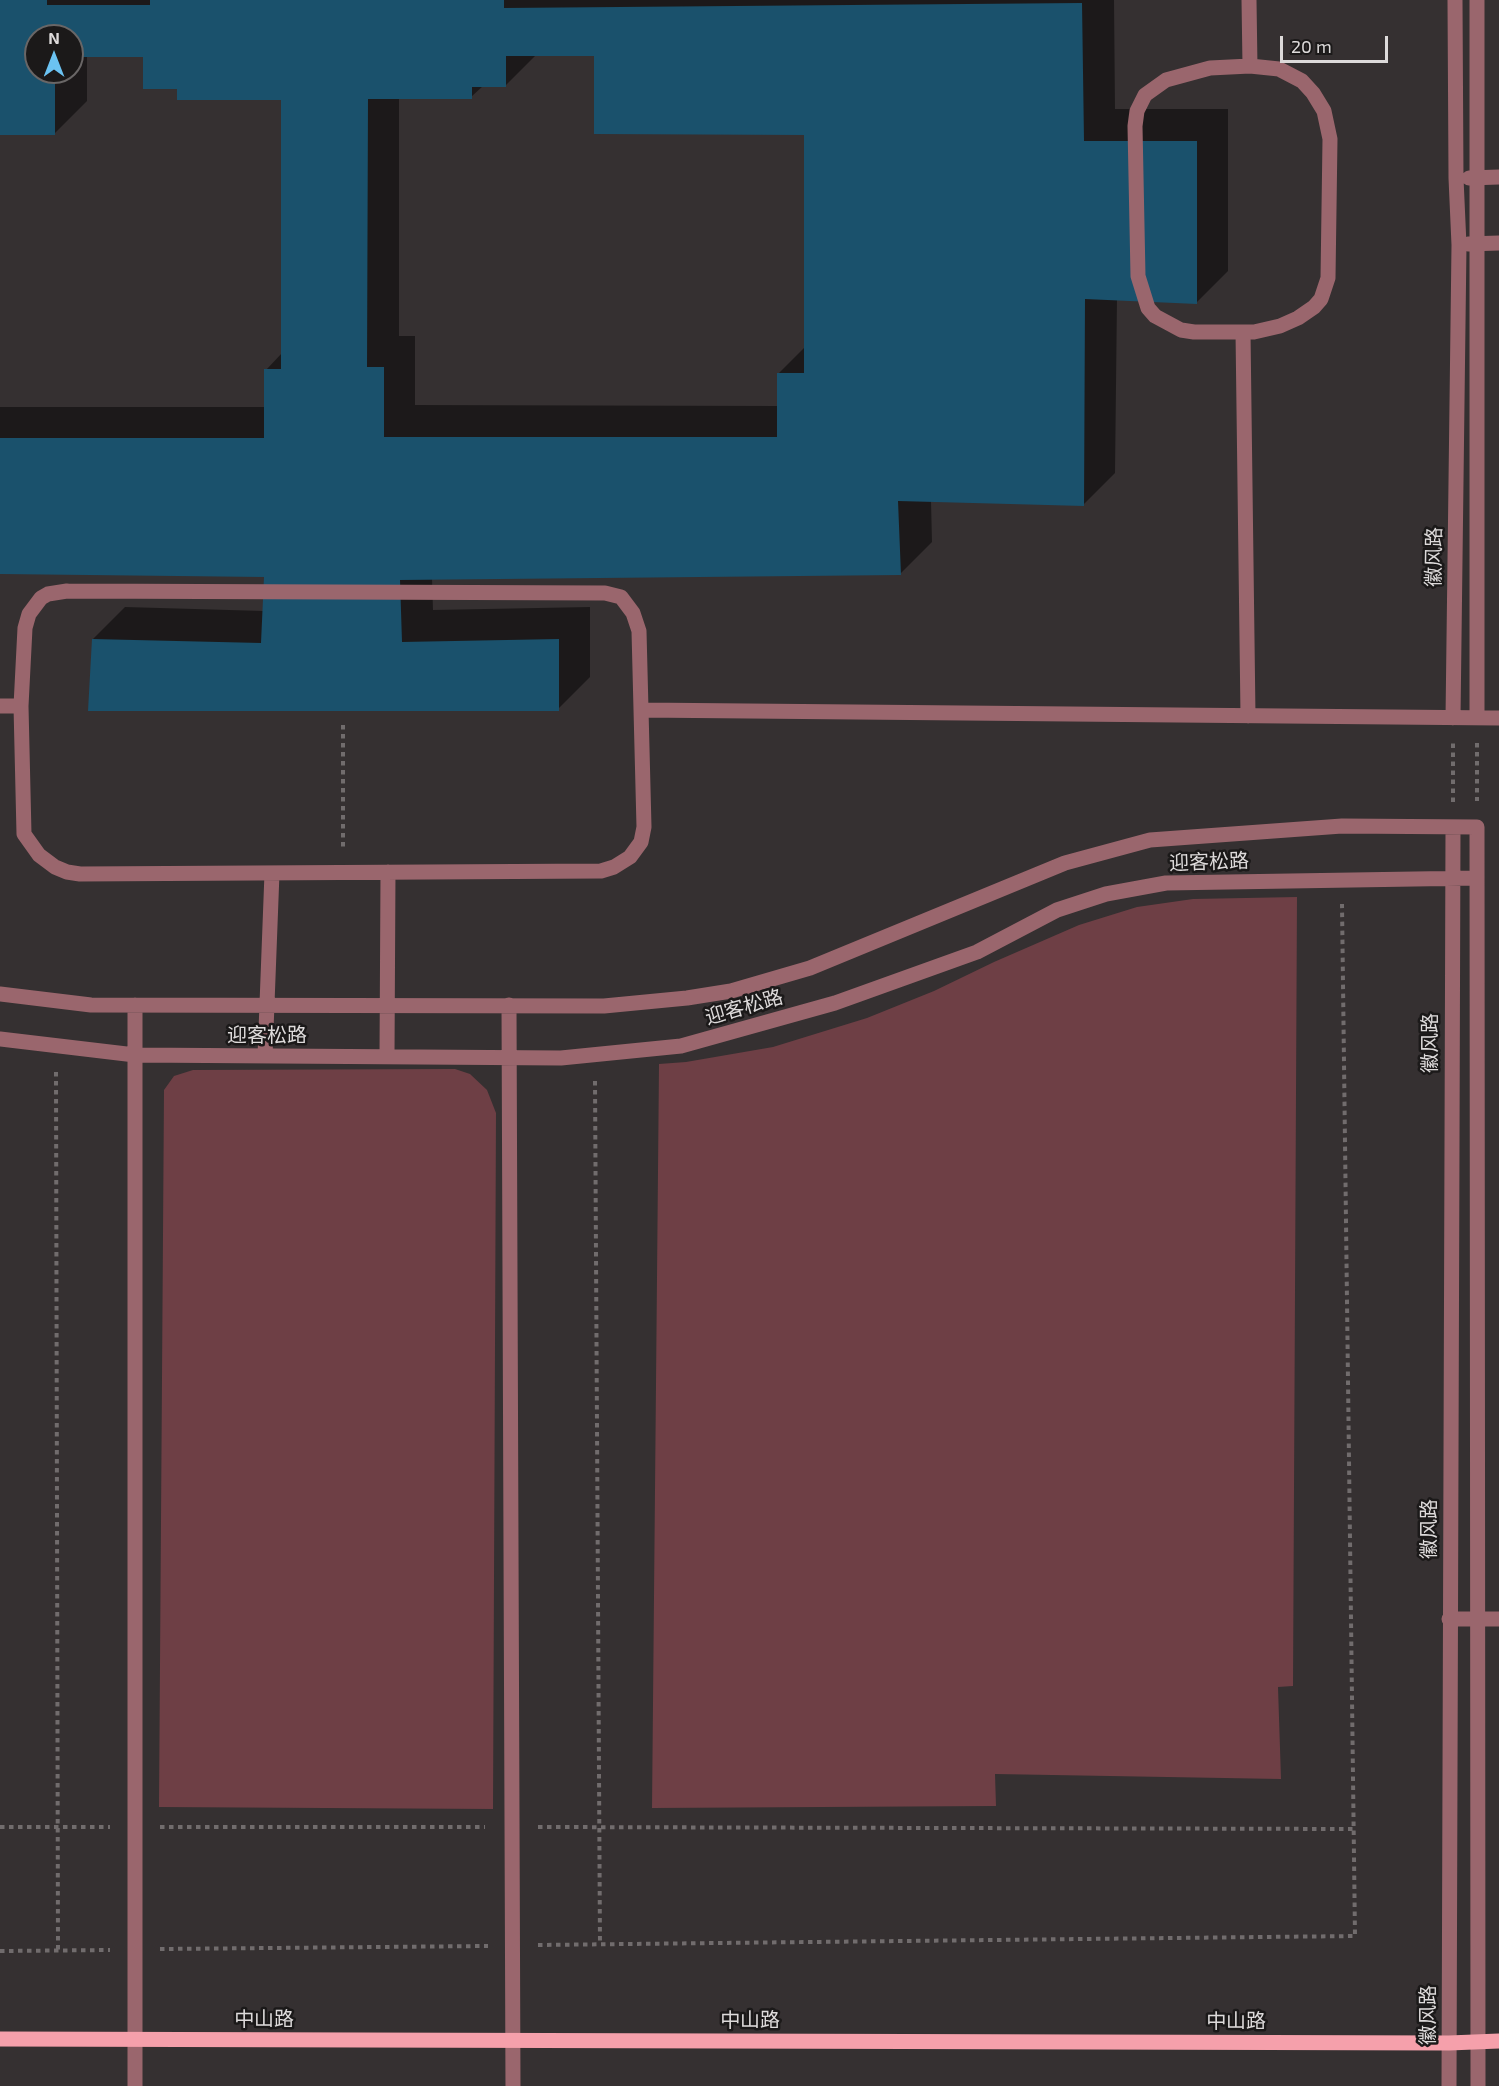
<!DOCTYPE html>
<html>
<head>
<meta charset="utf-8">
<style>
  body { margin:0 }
  #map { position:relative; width:1499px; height:2086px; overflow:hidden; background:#353031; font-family:"Exo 2",sans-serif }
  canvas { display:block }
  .north { position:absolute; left:24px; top:24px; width:60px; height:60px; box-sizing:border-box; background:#1b1919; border:2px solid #696666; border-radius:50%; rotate:0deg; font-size:16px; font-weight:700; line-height:24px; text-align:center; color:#dddada }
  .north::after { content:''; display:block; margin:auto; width:21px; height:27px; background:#6bc3f2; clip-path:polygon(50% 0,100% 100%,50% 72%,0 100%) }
  .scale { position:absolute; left:1280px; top:36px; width:108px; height:27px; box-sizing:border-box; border:3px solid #dddada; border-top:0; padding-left:8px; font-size:18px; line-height:21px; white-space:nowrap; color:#dddada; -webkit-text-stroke:4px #1b1919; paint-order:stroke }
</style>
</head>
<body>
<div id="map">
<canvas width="1499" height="2086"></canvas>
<div class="north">N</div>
<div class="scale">20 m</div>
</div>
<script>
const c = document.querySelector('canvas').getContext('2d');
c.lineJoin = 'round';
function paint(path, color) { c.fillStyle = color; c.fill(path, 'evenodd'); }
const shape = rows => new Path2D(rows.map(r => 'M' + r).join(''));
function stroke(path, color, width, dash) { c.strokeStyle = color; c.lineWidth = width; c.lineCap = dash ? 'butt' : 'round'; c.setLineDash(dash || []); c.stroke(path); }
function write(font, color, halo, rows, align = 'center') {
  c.font = font + ' "Exo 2","Noto Sans SC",sans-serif'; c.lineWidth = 5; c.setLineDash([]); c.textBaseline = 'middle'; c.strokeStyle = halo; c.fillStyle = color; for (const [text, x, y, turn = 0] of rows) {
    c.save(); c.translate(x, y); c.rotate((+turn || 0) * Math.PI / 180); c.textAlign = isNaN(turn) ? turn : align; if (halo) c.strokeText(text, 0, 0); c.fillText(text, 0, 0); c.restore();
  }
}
paint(shape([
  [1297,897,1293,1686,1278,1687,1281,1779,995,1774,996,1806,652,1808,659,1064,686,1062,773,1047,867,1018,934,991,994,962,1079,925,1137,907,1193,899],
  [455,1069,470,1074,487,1090,496,1113,493,1809,159,1807,164,1090,174,1076,193,1070]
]), '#6e3f45');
paint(shape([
  [0,0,1114,0,1115,109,1228,109,1228,271,1196,303,1117,299,1115,473,1083,505,931,501,932,542,900,574,432,578,433,610,590,607,590,677,558,709,93,639,125,607,264,611,265,575,0,572,0,407,266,407,266,370,282,353,283,99,179,87,145,56,87,56,87,101,55,133,0,133],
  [36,36,72,36,72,72,36,72],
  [536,55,595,55,806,133,806,346,778,374,778,406,415,405,415,336,399,336,399,97,471,97,483,86,505,86]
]), '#0007');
paint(shape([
  [0,0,47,0,47,5,150,5,150,0,504,0,504,8,1082,3,1084,141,1197,141,1197,304,1085,299,1084,506,898,501,901,575,400,580,402,642,559,639,559,711,88,711,92,639,261,643,264,577,0,574,0,438,264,438,264,369,281,369,281,100,177,100,177,89,143,89,143,57,72,57,72,36,36,36,36,72,55,72,55,135,0,135],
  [506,56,594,56,594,134,804,135,804,373,777,373,777,437,384,437,384,367,367,367,368,99,472,99,472,87,506,87]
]), '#1a516c');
stroke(shape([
  [343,725,343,848],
  [1477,743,1477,801],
  [1453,802,1453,743],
  [56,1072,58,1951],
  [595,1081,600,1945],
  [0,1827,110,1827],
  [160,1827,485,1827],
  [538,1827,1353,1829],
  [538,1945,1355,1936,1342,904],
  [160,1949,488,1946],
  [0,1951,110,1950]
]), '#716c6d', 4, [4.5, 4.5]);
stroke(shape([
  [1249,0,1250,66],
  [1477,0,1477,718],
  [1250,66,1279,69,1302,81,1313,93,1324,111,1330,139,1328,278,1321,299,1314,307,1298,318,1280,326,1254,332,1194,332,1181,330,1155,316,1148,308,1138,276,1135,126,1137,111,1145,95,1166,80,1210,68,1250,66],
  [1469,178,1499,177],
  [1468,244,1499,243],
  [1243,332,1248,716],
  [67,591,605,593,621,597,633,613,639,631,644,827,641,842,630,857,614,867,601,871,80,874,67,872,55,867,39,855,24,834,21,706,25,628,29,614,41,598,48,594,67,591],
  [0,706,21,706],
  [641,710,1499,718],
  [1453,718,1459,245,1456,178,1455,0],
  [0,994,91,1005,604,1006,687,998,731,991,810,968,1065,863,1150,840,1342,826,1477,827,1478,2086],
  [135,1005,135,2086],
  [509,1005,513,2086],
  [0,1039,135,1055,561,1058,681,1046,835,1003,977,952,1057,910,1106,894,1166,883,1477,878],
  [265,1056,272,873],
  [387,1056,388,872],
  [1449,1619,1499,1619],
  [1449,2086,1453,827]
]), '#9a666d', 15);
stroke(shape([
  [0,2039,1449,2043,1499,2041]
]), '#f5a0ab', 15);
write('20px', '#dddada', '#1b1919', [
  ["徽风路",1434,557,-89],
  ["迎客松路",1209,862,-2],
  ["迎客松路",744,1007,-16],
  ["迎客松路",267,1035],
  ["徽风路",1430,1043,-90],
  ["徽风路",1429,1529,-90],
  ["徽风路",1428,2015,-90],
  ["中山路",264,2019],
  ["中山路",750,2020],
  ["中山路",1236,2021]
]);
</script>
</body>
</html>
